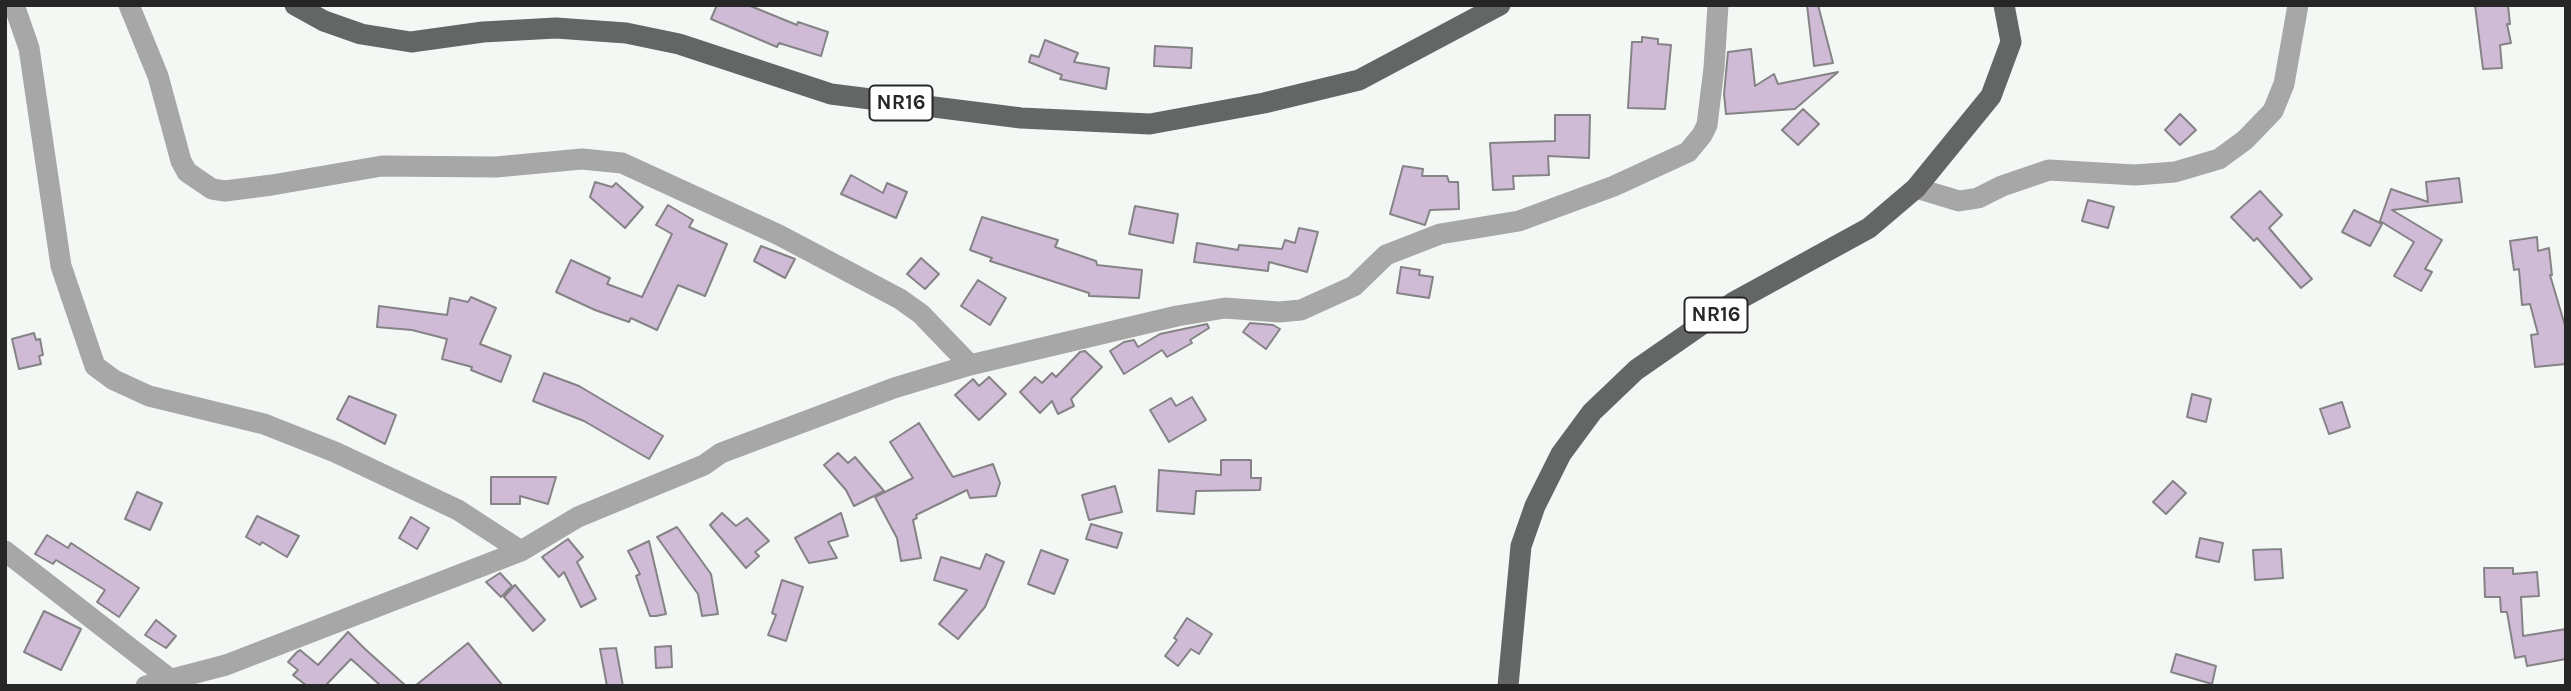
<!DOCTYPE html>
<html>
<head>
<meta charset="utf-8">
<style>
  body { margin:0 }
  #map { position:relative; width:2571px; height:691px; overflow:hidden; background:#f4f8f5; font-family:Karla,sans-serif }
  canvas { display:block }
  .frame { position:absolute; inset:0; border:7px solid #252625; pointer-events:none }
</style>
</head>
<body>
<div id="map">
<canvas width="2571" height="691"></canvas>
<div class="frame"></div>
</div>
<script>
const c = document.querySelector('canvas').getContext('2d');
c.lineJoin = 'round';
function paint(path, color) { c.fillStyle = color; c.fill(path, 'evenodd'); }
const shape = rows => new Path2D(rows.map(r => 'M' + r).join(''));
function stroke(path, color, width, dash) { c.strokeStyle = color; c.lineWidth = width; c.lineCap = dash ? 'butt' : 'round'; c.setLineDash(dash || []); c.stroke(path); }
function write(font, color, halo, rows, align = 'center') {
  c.font = font + ' Karla,sans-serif'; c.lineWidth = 6; c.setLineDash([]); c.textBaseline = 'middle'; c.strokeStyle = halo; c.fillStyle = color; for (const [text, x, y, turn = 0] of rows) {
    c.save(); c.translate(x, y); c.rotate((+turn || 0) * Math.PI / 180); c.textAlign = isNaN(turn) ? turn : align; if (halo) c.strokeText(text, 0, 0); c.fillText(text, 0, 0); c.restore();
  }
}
const building = shape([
  [717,5,748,5,797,25,798,22,828,32,821,56,779,43,777,47,711,19,717,5],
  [1807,5,1818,5,1833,63,1814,66,1807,5],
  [2475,5,2508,5,2510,24,2507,24,2511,43,2500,45,2502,68,2483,69,2475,5],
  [1642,37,1658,39,1658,44,1671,45,1665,109,1628,108,1632,42,1642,42,1642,37],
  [1045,40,1078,53,1074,62,1109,68,1106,89,1060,79,1062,75,1029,62,1031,55,1039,57,1045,40],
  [1155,46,1192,48,1191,68,1154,66,1155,46],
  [1751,49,1755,86,1774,74,1778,84,1838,72,1795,109,1726,114,1724,94,1728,52,1751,49],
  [1803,109,1819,124,1798,145,1782,130,1803,109],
  [2180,114,2196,130,2180,145,2165,130,2180,114],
  [1555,115,1590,115,1589,158,1548,156,1549,175,1513,176,1514,189,1493,190,1490,143,1555,141,1555,115],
  [1403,166,1423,169,1422,176,1447,176,1449,182,1458,182,1459,209,1430,210,1425,225,1390,214,1403,166],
  [851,175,883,193,887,183,907,192,896,218,841,194,851,175],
  [2459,178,2462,202,2392,210,2442,240,2425,269,2432,272,2421,291,2394,276,2414,242,2380,221,2391,189,2428,202,2426,182,2459,178],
  [595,182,612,187,616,183,643,207,625,228,590,197,595,182],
  [2260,191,2282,215,2269,228,2312,279,2301,288,2257,238,2254,241,2231,217,2260,191],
  [2088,200,2114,207,2108,228,2082,221,2088,200],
  [668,205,693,220,689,227,727,244,705,296,678,285,657,330,631,318,629,322,595,310,556,292,571,260,610,278,607,284,642,297,672,234,656,225,668,205],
  [1135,206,1178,214,1173,243,1129,234,1135,206],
  [2354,210,2382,224,2370,246,2342,232,2354,210],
  [982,217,1058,240,1055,247,1096,261,1097,265,1142,270,1139,298,1089,296,1089,293,990,261,992,258,970,250,982,217],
  [1299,228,1318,232,1307,272,1269,262,1268,271,1194,262,1197,243,1238,250,1239,245,1282,249,1285,240,1295,243,1299,228],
  [2537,237,2538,251,2549,248,2552,275,2550,275,2566,329,2566,364,2535,367,2531,335,2538,334,2530,304,2522,305,2519,269,2514,270,2510,241,2537,237],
  [761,246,795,259,785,278,754,261,761,246],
  [921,258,939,274,925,289,907,274,921,258],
  [1401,267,1420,270,1419,275,1433,277,1429,298,1397,293,1401,267],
  [978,280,1006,298,990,325,961,306,978,280],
  [471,297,496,308,480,344,511,356,501,382,471,370,472,367,442,359,447,339,412,330,377,327,379,306,447,315,450,298,468,302,471,297],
  [1250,323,1273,325,1280,329,1266,349,1243,332,1250,323],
  [1207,324,1209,328,1190,340,1192,343,1167,357,1162,350,1124,374,1110,351,1124,342,1134,340,1138,347,1160,334,1207,324],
  [34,333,36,340,40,339,43,355,39,356,41,364,19,369,12,339,34,333],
  [1085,351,1102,367,1071,399,1074,406,1058,414,1052,401,1040,413,1020,392,1035,377,1042,383,1052,373,1056,377,1080,352,1085,351],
  [544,373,579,386,663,436,649,459,584,421,533,401,544,373],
  [989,377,1006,394,979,420,955,395,973,379,979,386,989,377],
  [2192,394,2211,399,2206,422,2187,417,2192,394],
  [349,396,396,415,385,444,337,419,349,396],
  [1192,397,1206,420,1169,442,1150,410,1171,398,1176,406,1192,397],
  [2342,402,2350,427,2329,434,2320,409,2342,402],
  [919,423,953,477,993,464,1000,483,996,496,970,498,967,490,916,515,917,518,913,520,921,558,901,561,897,538,875,497,913,478,890,442,919,423],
  [838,453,848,463,855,457,884,491,854,506,846,490,824,465,838,453],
  [1221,460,1251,460,1251,478,1261,478,1260,490,1196,491,1194,514,1157,511,1159,470,1221,475,1221,460],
  [491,477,556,477,548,504,520,496,520,504,491,504,491,477],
  [2173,481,2186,493,2166,514,2153,502,2173,481],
  [1115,486,1122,512,1089,520,1082,495,1115,486],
  [137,492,162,503,150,530,125,519,137,492],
  [722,513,736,526,747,518,769,541,755,552,759,556,746,568,710,525,722,513],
  [841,513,848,536,828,542,837,558,809,563,795,538,841,513],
  [257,516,299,536,287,557,262,542,260,545,246,537,257,516],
  [411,517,429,528,417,549,399,538,411,517],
  [1091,524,1122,533,1117,548,1086,539,1091,524],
  [677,527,711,574,718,614,702,616,698,594,657,537,677,527],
  [47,535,68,548,71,543,139,588,119,617,97,602,105,590,56,560,53,564,35,554,47,535],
  [2200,538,2223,543,2219,562,2196,557,2200,538],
  [568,539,583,557,577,562,596,599,581,607,564,572,559,577,542,557,568,539],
  [649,541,666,614,656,616,650,616,636,576,640,574,628,551,649,541],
  [2281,549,2283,578,2255,580,2253,550,2281,549],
  [1041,550,1068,560,1054,594,1028,584,1041,550],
  [986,554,1004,562,985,607,958,639,939,624,967,590,934,580,941,557,980,569,986,554],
  [2484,568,2513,568,2513,574,2537,572,2539,596,2521,597,2523,636,2566,629,2566,659,2527,666,2525,656,2515,658,2507,612,2501,612,2500,597,2485,597,2484,568],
  [500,573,512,586,501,597,486,582,500,573],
  [782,580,803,587,786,641,768,635,776,615,772,613,782,580],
  [515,585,545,620,533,631,504,597,515,585],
  [44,611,81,629,61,670,24,652,44,611],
  [1187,618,1212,634,1199,654,1191,649,1178,666,1165,656,1177,640,1174,638,1187,618],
  [156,620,176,636,166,648,145,635,156,620],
  [348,632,365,649,406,686,381,686,351,659,325,686,307,686,293,675,298,670,288,662,297,652,300,650,318,665,348,632],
  [468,643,503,686,415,686,468,643],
  [671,646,672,667,656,668,655,647,671,646],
  [616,648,623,686,607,686,600,649,616,648],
  [2176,654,2216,666,2212,684,2171,672,2176,654]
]);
paint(building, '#d0bbd6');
stroke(building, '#858386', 2);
stroke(shape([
  [14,5,29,48,61,266,95,366,114,380,149,396,264,424,335,452,458,510,521,551],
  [129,5,158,76,181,161,187,172,212,189,225,191,272,185,382,166,496,167,582,159,622,163,779,235,900,299,921,314,970,365],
  [1916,188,1959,201,1978,198,2002,186,2049,170,2135,175,2175,172,2219,159,2245,140,2273,111,2284,84,2298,5],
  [5,551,179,686],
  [146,686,226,665,521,551,578,517,704,465,721,453,894,388,970,365,1177,316,1225,308,1279,312,1301,310,1354,286,1386,255,1440,234,1519,221,1614,186,1688,152,1702,135,1707,125,1714,68,1718,5]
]), '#a6a7a6', 21);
stroke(shape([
  [295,5,324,21,361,34,411,42,483,32,556,28,626,33,679,44,831,94,1021,118,1150,124,1264,103,1359,80,1500,5],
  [1508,686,1521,546,1535,506,1561,454,1592,412,1636,370,1734,302,1869,228,1916,188,1991,96,2011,42,2004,5]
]), '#636664', 21);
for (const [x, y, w] of [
  [901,103,63],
  [1716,315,63]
]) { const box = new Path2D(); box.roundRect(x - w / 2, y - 17.5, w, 35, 5); c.fillStyle = '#fff'; c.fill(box); stroke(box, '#252625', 2); }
write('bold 21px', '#252625', null, [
  ["NR16",901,103],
  ["NR16",1716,315]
]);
</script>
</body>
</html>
